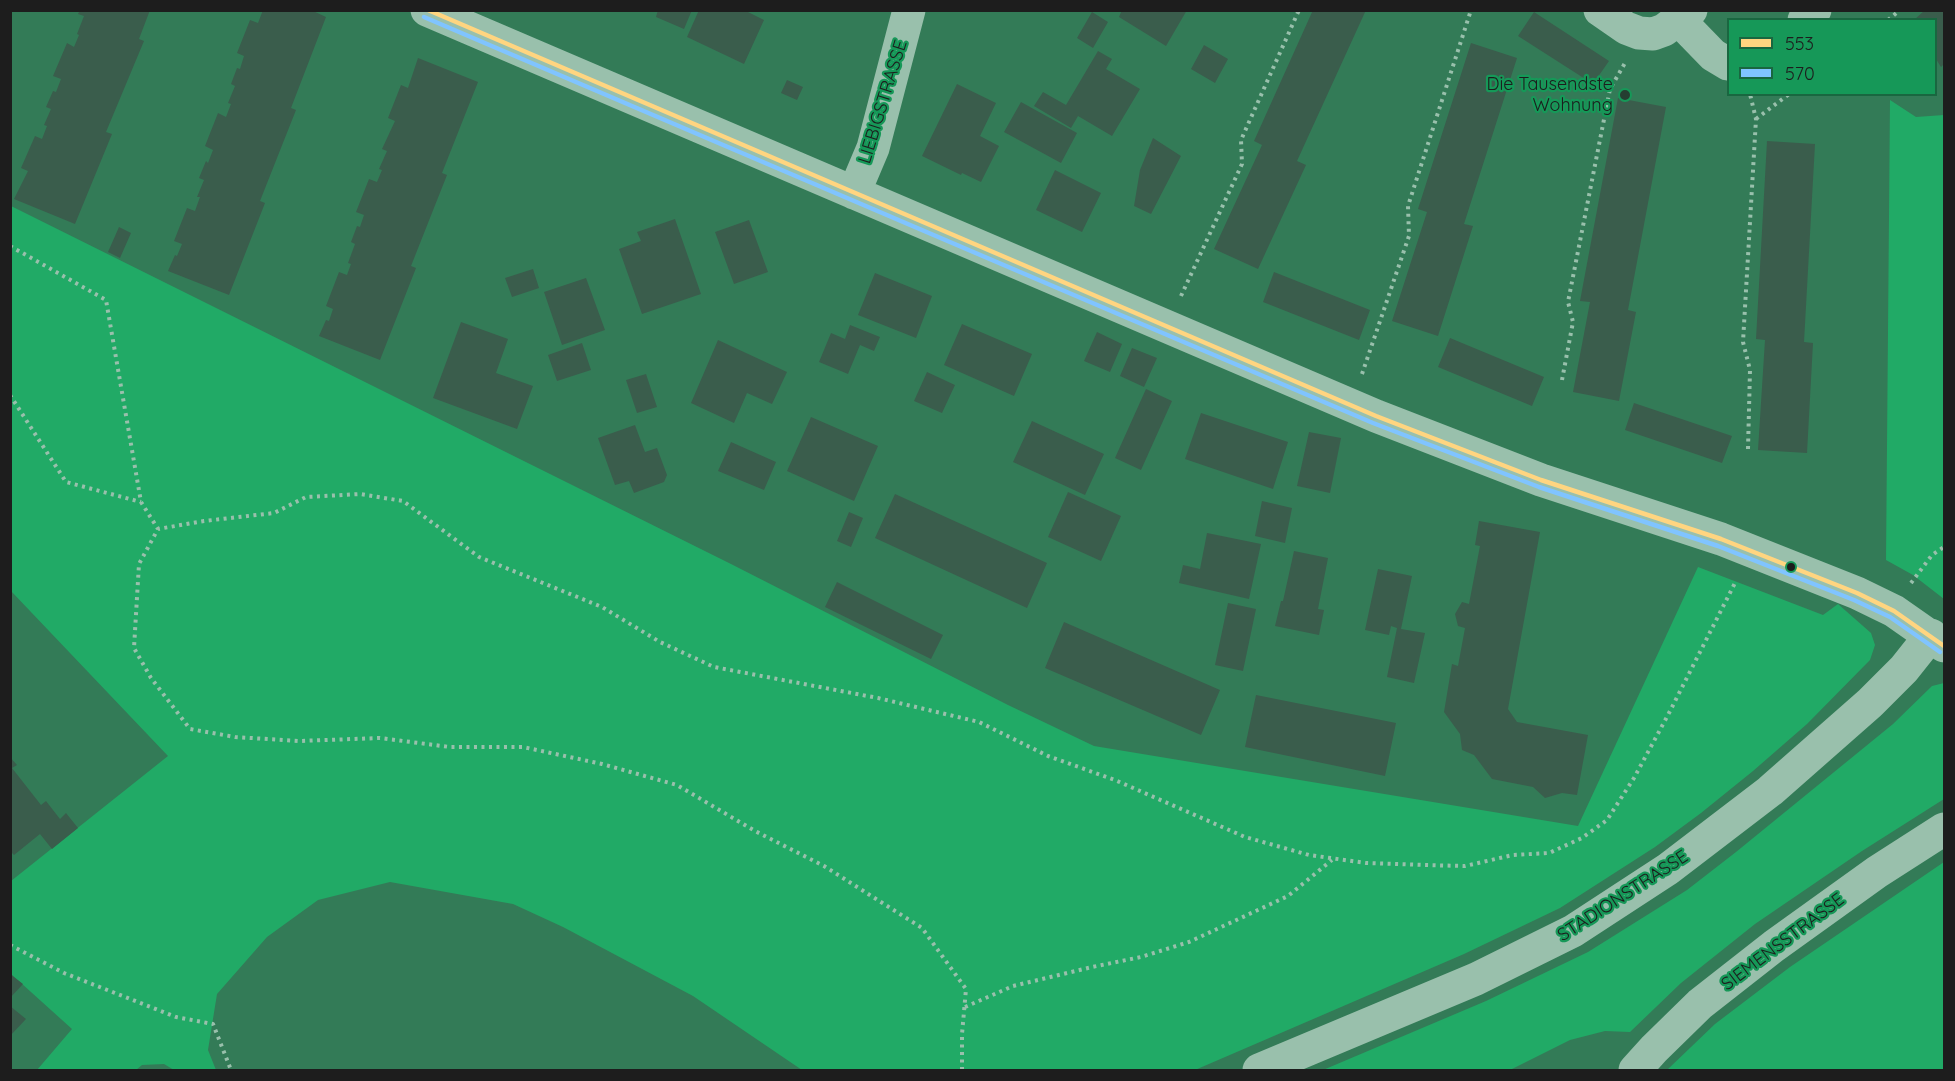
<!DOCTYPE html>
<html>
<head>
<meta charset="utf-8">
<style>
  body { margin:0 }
  #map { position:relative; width:1955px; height:1081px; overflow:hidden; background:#337b57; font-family:Quicksand,sans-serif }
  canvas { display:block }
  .frame { position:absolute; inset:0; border:12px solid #1d1d1d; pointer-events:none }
  .legend { position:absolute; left:1727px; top:18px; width:210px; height:78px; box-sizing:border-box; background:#169858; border:2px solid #196740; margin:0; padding:8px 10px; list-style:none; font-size:18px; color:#1d1d1d }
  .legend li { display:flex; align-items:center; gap:12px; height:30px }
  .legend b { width:30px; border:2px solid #196740 }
</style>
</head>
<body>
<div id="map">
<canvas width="1955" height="1081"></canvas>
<div class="frame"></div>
<ul class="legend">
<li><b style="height:8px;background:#ffd580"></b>553</li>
<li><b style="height:8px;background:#80c4ff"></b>570</li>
</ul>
</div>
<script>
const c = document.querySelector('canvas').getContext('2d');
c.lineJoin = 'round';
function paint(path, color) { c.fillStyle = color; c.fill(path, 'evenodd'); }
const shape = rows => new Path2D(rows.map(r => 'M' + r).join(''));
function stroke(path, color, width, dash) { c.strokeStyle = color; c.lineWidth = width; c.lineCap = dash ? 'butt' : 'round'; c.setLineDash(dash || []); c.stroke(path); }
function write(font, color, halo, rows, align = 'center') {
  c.font = font + ' Quicksand,sans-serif'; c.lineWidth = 4.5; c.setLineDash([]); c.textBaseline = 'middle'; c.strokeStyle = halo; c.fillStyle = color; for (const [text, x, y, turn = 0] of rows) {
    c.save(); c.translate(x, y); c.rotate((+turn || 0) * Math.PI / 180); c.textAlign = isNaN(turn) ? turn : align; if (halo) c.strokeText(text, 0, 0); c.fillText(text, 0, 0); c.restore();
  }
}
paint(shape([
  [1890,100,1916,117,1944,115,1944,599,1913,575,1886,560],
  [11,206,731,564,1008,705,1094,746,1578,826,1698,567,1823,615,1838,604,1871,633,1875,645,1870,660,1807,724,1753,771,1701,813,1655,847,1560,908,1464,954,1195,1070,802,1070,693,996,563,927,513,904,390,882,318,900,267,937,217,994,208,1050,216,1070,174,1070,164,1064,142,1065,136,1070,37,1070,72,1029,11,974,11,881,168,756,11,591],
  [1944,683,1944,799,1862,851,1755,924,1681,983,1630,1032,1605,1031,1570,1040,1510,1070,1323,1070,1486,1001,1588,952,1687,890,1736,852,1893,724,1932,686],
  [1944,862,1944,1070,1667,1070,1715,1024,1790,967]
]), '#21aa66');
paint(shape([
  [80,10,150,10,139,39,144,41,106,132,112,134,75,224,14,199,28,171,21,168,35,136,42,139,47,126,44,125,51,109,46,107,53,91,56,92,61,79,53,76,67,43,74,47,79,35,77,34,84,16,78,14],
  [263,10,311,10,326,17,291,108,296,110,260,201,265,203,229,295,168,271,175,255,177,256,182,244,174,241,187,208,195,211,200,197,197,197,204,180,199,178,206,161,208,163,213,150,205,146,218,113,226,117,231,104,228,103,235,86,231,84,237,68,240,69,244,56,237,53,250,20,258,23],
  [658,10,692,10,684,29,656,17],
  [699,10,744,10,764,20,744,64,687,37],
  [1122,10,1187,10,1166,46,1119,17],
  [1313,10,1366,10,1297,161,1306,165,1258,269,1214,249,1262,145,1254,141],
  [1925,10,1944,10,1944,64,1941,67,1936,59,1936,20,1914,20],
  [1092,12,1108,22,1093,48,1077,38],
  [1534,12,1609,61,1593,84,1518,36],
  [1471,43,1517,58,1464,224,1473,226,1438,336,1392,321,1427,212,1418,209],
  [1204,45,1228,59,1215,83,1191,69],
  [1098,51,1112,59,1106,69,1140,89,1112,136,1078,116,1071,128,1034,106,1043,92,1066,105],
  [418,58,478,82,442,173,447,175,411,266,416,268,380,360,319,336,326,320,329,321,333,309,326,306,339,272,347,275,351,264,348,263,355,244,351,242,357,226,360,227,364,215,356,212,369,179,377,182,382,170,379,169,387,151,382,149,395,121,388,118,401,85,408,88],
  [787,80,803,87,797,100,781,93],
  [957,84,996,103,980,136,999,146,981,182,962,173,961,175,922,156],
  [1618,98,1666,107,1628,310,1636,312,1619,401,1573,392,1590,302,1580,301],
  [1021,102,1077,133,1061,163,1004,132],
  [1153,138,1181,156,1151,214,1134,206,1140,170],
  [1767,141,1815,144,1804,342,1813,343,1807,453,1758,450,1765,340,1756,339],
  [1055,170,1101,193,1082,232,1036,210],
  [675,219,701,294,642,314,619,249,641,241,637,232],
  [749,220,768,272,734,284,715,232],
  [119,227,131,233,120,258,108,252],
  [533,269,539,288,512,297,505,278],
  [1274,272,1370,310,1359,340,1263,302],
  [875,273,932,296,916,338,858,315],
  [586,278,605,330,562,345,544,292],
  [461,322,508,339,496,373,533,386,517,429,433,398],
  [962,324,1032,354,1014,396,944,365],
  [850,325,880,337,874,351,860,345,848,374,819,362,831,333,845,339],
  [1097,332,1122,344,1110,372,1084,361],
  [1450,338,1544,377,1532,406,1438,367],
  [718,340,787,372,772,404,747,393,734,423,691,403],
  [582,343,591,370,557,381,548,355],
  [1132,348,1157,358,1144,387,1120,376],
  [927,372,955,385,942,413,914,401],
  [646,374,657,407,637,413,626,380],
  [1146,389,1172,401,1141,470,1115,458],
  [1634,403,1732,436,1722,463,1625,430],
  [1201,413,1288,442,1273,489,1185,459],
  [811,417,878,446,854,501,787,471],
  [1032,421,1104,454,1085,495,1013,462],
  [635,425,645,452,657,448,667,475,664,482,634,493,629,481,615,485,598,438],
  [1309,432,1341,438,1330,493,1297,486],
  [731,442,776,462,764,490,718,471],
  [1068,492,1121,516,1101,561,1048,537],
  [895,494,1047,563,1027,608,875,538],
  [1262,501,1292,508,1285,543,1255,536],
  [849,512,863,518,851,547,837,541],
  [1479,521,1540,532,1508,709,1517,722,1588,735,1577,795,1562,793,1545,798,1533,787,1492,779,1474,755,1462,750,1460,734,1444,712,1452,664,1458,666,1465,628,1458,626,1455,614,1462,602,1469,604,1480,546,1475,545],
  [1207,533,1261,544,1249,599,1179,583,1183,565,1200,569],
  [1294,551,1328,558,1318,609,1324,610,1319,635,1275,626,1281,601,1283,601],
  [1378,569,1412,576,1401,629,1425,633,1414,683,1387,677,1397,628,1391,626,1389,635,1365,630],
  [837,582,943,635,931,659,825,607],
  [1228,603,1256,609,1243,671,1215,665],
  [1064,622,1220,690,1201,735,1045,668],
  [1256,695,1396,723,1385,776,1245,747],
  [10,757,17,765,12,768,41,805,46,801,60,819,66,813,78,828,52,849,40,834,14,855,10,851],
  [10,974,23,984,10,998],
  [10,1006,26,1019,10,1036]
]), '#3a5d4c');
stroke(shape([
  [1888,20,1900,10],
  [1756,119,1789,94],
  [10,246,106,300,141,502,158,529],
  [1181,296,1242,164,1241,140,1299,10],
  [1362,374,1409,236,1408,206,1471,10],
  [1562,380,1573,322,1568,302,1610,89,1625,63],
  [10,395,66,482,141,502],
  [1748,449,1750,370,1743,342,1756,119,1750,94],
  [1911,583,1932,555,1944,547],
  [10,945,64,973,176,1017,213,1024,231,1070],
  [965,1007,1013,986,1092,967,1141,957,1189,942,1288,896,1332,860],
  [962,1070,962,1034,966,989,922,928,824,866,755,831,677,785,602,764,523,747,450,747,380,738,299,741,235,737,190,729,151,678,134,648,139,564,158,529,204,521,274,513,306,497,360,494,403,501,479,557,602,607,660,642,714,667,878,698,979,722,1048,756,1115,780,1245,837,1309,855,1366,863,1425,865,1465,866,1513,855,1549,853,1582,838,1607,820,1634,778,1668,715,1736,581]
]), '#99c0ac', 4, [3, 4.5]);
stroke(shape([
  [427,10,1376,416,1541,480,1721,539,1857,593,1894,611,1944,646],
  [1600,10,1626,28,1639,33,1653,34,1664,30,1691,10],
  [1679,20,1713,55,1728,64],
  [1804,20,1815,10],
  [854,193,873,148,909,10],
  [1259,1070,1476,979,1573,931,1668,869,1770,791,1870,703,1904,669,1931,635],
  [1635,1070,1654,1049,1700,1004,1774,946,1877,872,1944,829]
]), '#99c0ac', 33);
stroke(shape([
  [428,10,1376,416,1541,480,1721,539,1857,593,1894,611,1944,646]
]), '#ffd580', 4.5);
stroke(shape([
  [424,17,1373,423,1539,487,1718,546,1854,600,1890,617,1940,652]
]), '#80c4ff', 4.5);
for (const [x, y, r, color] of [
  [1625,95,6,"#253e31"],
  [1791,567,5,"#1d1d1d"]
]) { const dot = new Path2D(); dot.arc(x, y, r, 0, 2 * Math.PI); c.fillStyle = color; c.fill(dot); stroke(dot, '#169858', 2); }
write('18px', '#1d1d1d', '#169858', [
  ["Die Tausendste",1613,85],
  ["Wohnung",1613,106]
], 'right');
write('18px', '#1d1d1d', '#169858', [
  ["LIEBIGSTRASSE",883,102,-73],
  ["STADIONSTRASSE",1623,896,-33],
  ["SIEMENSSTRASSE",1783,942,-37]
]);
</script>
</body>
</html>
